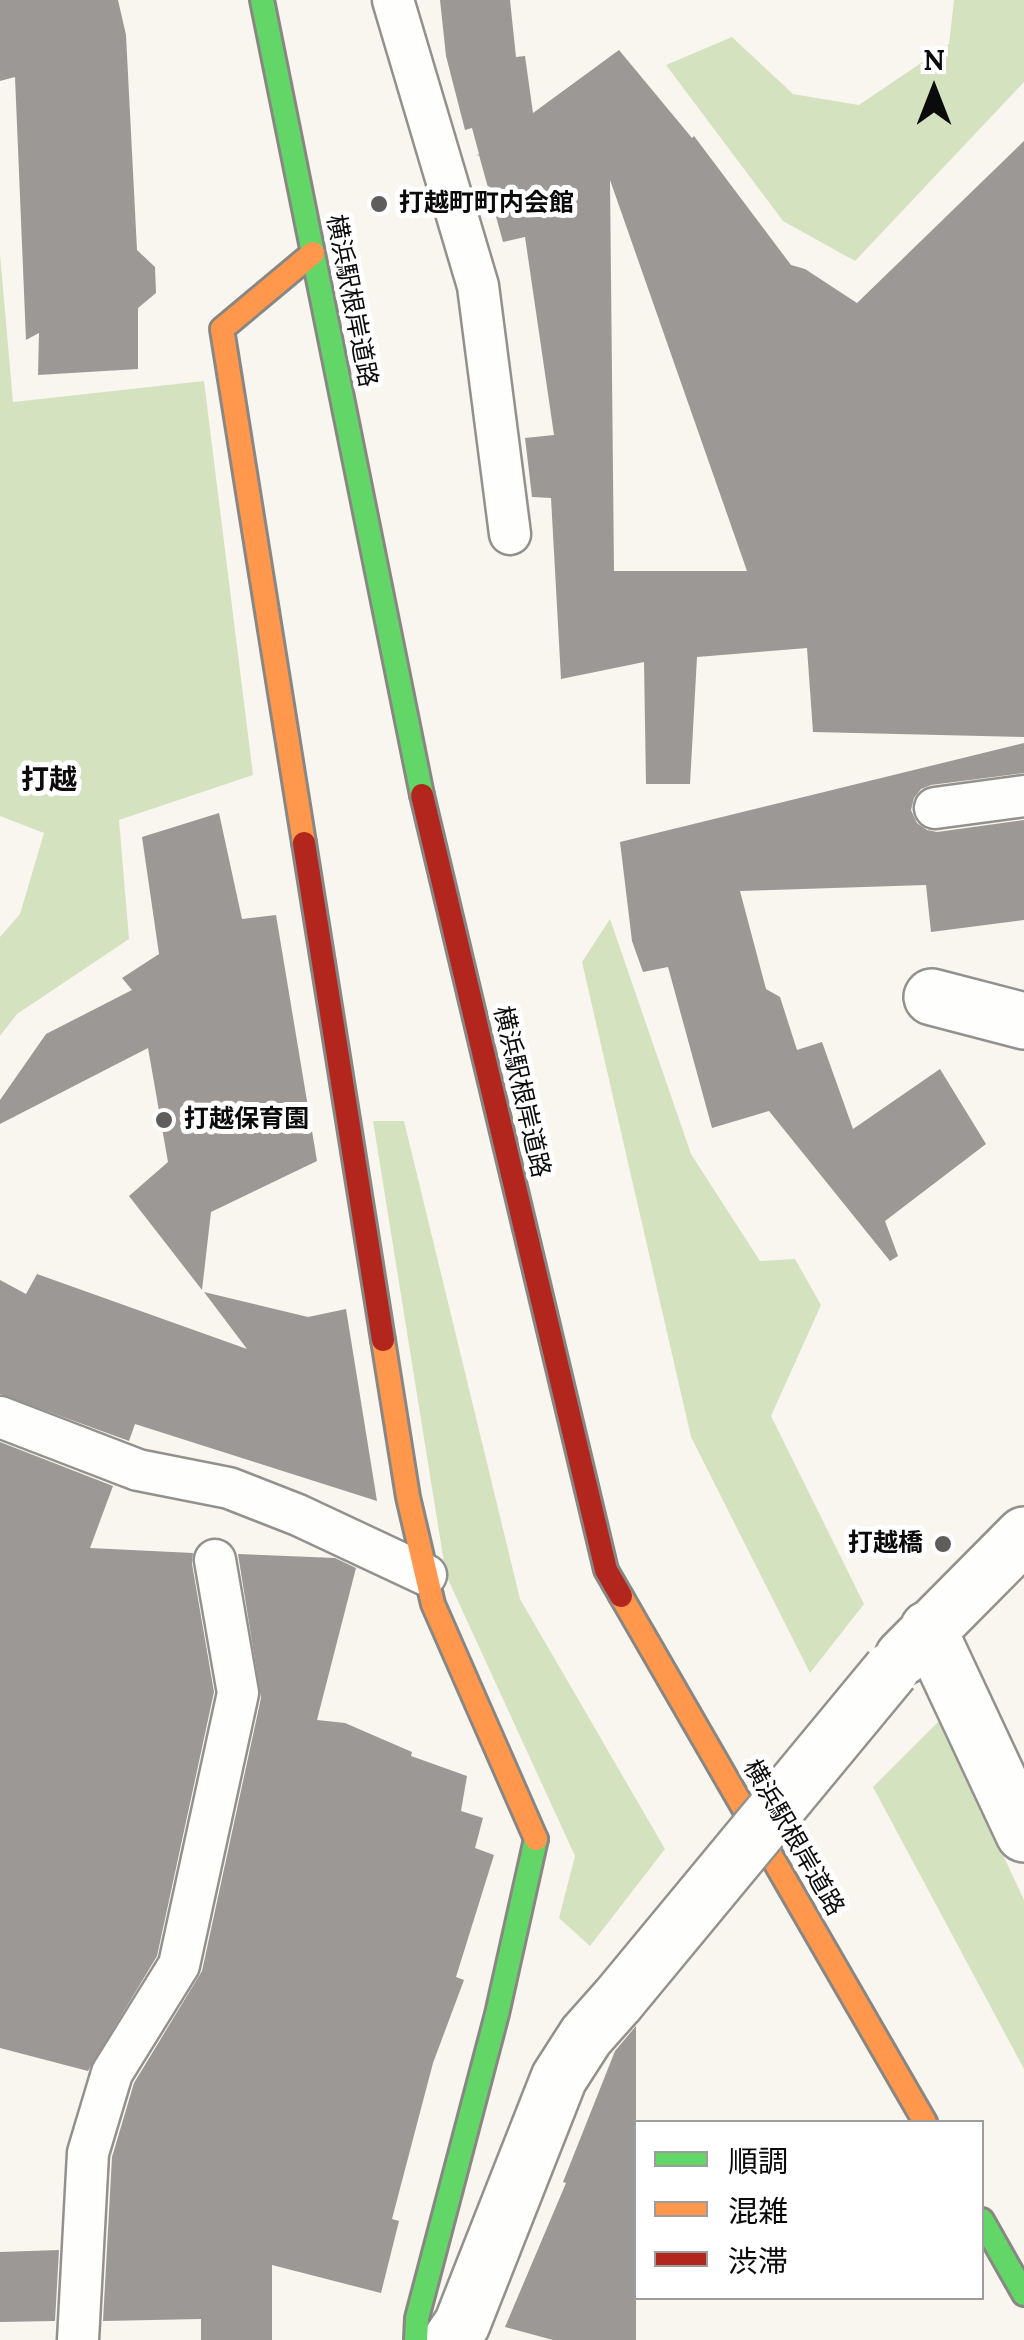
<!DOCTYPE html>
<html>
<head>
<meta charset="utf-8">
<style>
  body { margin:0 }
  #map { position:relative; width:1024px; height:2340px; overflow:hidden; background:#f9f6ef; font-family:Lora,"Noto Sans JP",serif }
  canvas { display:block }
  .legend { position:absolute; left:634px; top:2120px; width:350px; height:180px; box-sizing:border-box; background:#fff; border:2px solid #9d9d9d; margin:0; padding:12px 18px; list-style:none; font-size:30px; color:#0b0b0b }
  .legend li { display:flex; align-items:center; gap:20px; height:50px }
  .legend b { width:50px; border:2px solid #9d9d9d }
  .north { position:absolute; left:884px; top:40px; width:100px; height:100px; -webkit-text-stroke:8px #fff; paint-order:stroke; rotate:0deg; font-size:28px; font-weight:700; line-height:40px; text-align:center; color:#0b0b0b }
  .north::after { content:''; display:block; margin:auto; width:35px; height:45px; background:#0b0b0b; clip-path:polygon(50% 0,100% 100%,50% 72%,0 100%) }
</style>
</head>
<body>
<div id="map">
<canvas width="1024" height="2340"></canvas>
<ul class="legend">
<li><b style="height:12px;background:#63d668"></b>順調</li>
<li><b style="height:12px;background:#ff974d"></b>混雑</li>
<li><b style="height:12px;background:#b3261e"></b>渋滞</li>
</ul>
<div class="north">N</div>
</div>
<script>
const c = document.querySelector('canvas').getContext('2d');
c.lineJoin = 'round';
function paint(path, color) { c.fillStyle = color; c.fill(path, 'evenodd'); }
const shape = rows => new Path2D(rows.map(r => 'M' + r).join(''));
function stroke(path, color, width, dash) { c.strokeStyle = color; c.lineWidth = width; c.lineCap = dash ? 'butt' : 'round'; c.setLineDash(dash || []); c.stroke(path); }
function write(font, color, halo, rows, align = 'center') {
  c.font = font + ' Lora,"Noto Sans JP",serif'; c.lineWidth = 10; c.setLineDash([]); c.textBaseline = 'middle'; c.strokeStyle = halo; c.fillStyle = color; for (const [text, x, y, turn = 0] of rows) {
    c.save(); c.translate(x, y); c.rotate((+turn || 0) * Math.PI / 180); c.textAlign = isNaN(turn) ? turn : align; if (halo) c.strokeText(text, 0, 0); c.fillText(text, 0, 0); c.restore();
  }
}
paint(shape([
  [954,0,1024,0,1024,82,855,261,783,221,666,65,732,37,793,94,859,105,949,44],
  [0,254,13,402,204,381,253,775,119,820,129,939,17,1014,0,1036,0,937,20,914,44,833,0,816],
  [610,919,691,1154,760,1261,795,1259,821,1305,771,1416,864,1604,810,1673,691,1437,582,962],
  [373,1121,404,1121,520,1599,665,1849,590,1946,559,1918,575,1856,446,1575],
  [940,1720,1024,1900,1024,2069,873,1787]
]), '#d5e2c0');
paint(shape([
  [0,0,118,0,126,35,137,250,155,267,156,293,138,308,138,369,38,375,39,333,26,340,15,77,0,81],
  [440,0,510,0,516,57,525,56,533,113,619,50,692,138,694,136,791,265,805,269,857,303,1024,141,1024,737,813,732,807,648,697,657,690,784,646,784,644,662,561,679,551,498,532,497,525,438,554,435,525,237,503,242,479,155,476,156,479,154,472,128,465,130,446,56],
  [610,180,747,571,614,571],
  [1024,743,1024,773,931,785,921,789,914,798,911,810,917,823,927,830,937,832,1024,820,1024,920,931,932,926,885,740,891,766,989,780,997,797,1050,822,1042,853,1129,940,1069,986,1144,885,1221,898,1256,890,1261,769,1111,712,1128,668,967,643,972,632,941,620,842],
  [219,813,242,919,276,915,317,1161,211,1212,202,1290,129,1196,168,1162,148,1048,0,1124,0,1100,46,1034,132,990,122,978,159,954,142,837],
  [37,1274,247,1349,204,1292,308,1317,346,1309,377,1501,135,1424,129,1441,0,1394,0,1280,26,1294],
  [0,1442,113,1486,90,1548,193,1553,192,1564,214,1692,157,1956,88,2071,0,2048],
  [238,1554,335,1558,356,1568,317,1720,345,1723,412,1752,411,1756,467,1776,461,1811,483,1818,475,1848,494,1855,456,1977,464,1980,433,2063,392,2219,399,2221,381,2293,272,2265,272,2340,201,2340,201,2319,103,2321,112,2157,134,2083,202,1971,261,1698],
  [636,2026,636,2340,553,2340,505,2327,566,2183,563,2182,615,2051],
  [59,2250,55,2321,0,2322,0,2252]
]), '#9c9895');
const lane = shape([
  [393,0,478,286,510,534],
  [935,808,1024,796],
  [0,1417,138,1470,229,1488,298,1515,426,1575],
  [78,2340,88,2153,112,2073,179,1965,238,1693,215,1560]
]);
const street = shape([
  [932,997,1024,1021],
  [928,1629,1024,1834],
  [903,1657,1024,1535],
  [451,2340,462,2324,559,2078,586,2036,618,2000]
]);
const fast = shape([
  [262,0,422,795],
  [982,2220,1024,2294],
  [416,2340,417,2318,497,2014,536,1839]
]);
const slow = shape([
  [304,843,222,329,313,253],
  [383,1340,408,1497,433,1604,536,1839],
  [621,1596,925,2122]
]);
const jam = shape([
  [422,795,606,1570,621,1596],
  [304,843,383,1340]
]);
stroke(lane, '#92918e', 45);
stroke(street, '#92918e', 60);
stroke(fast, '#898784', 28);
stroke(slow, '#898784', 28);
stroke(jam, '#898784', 28);
stroke(lane, '#fefefd', 40);
stroke(street, '#fefefd', 55);
stroke(fast, '#63d668', 22);
stroke(slow, '#ff974d', 22);
stroke(jam, '#b3261e', 22);
const streetBridge = shape([
  [618,2000,891,1670]
]);
stroke(streetBridge, '#92918e', 60, []);
stroke(streetBridge, '#fefefd', 55);
for (const [x, y, r, color] of [
  [379,204,10,"#5e5d5b"],
  [164,1120,10,"#5e5d5b"],
  [943,1544,10,"#5e5d5b"]
]) { const dot = new Path2D(); dot.arc(x, y, r, 0, 2 * Math.PI); c.fillStyle = color; c.fill(dot); stroke(dot, '#fff', 4); }
write('bold 25px', '#0b0b0b', '#fff', [
  ["打越町町内会館",399,204],
  ["打越保育園",184,1120],
  ["打越橋",923,1544,"right"]
], 'left');
write('25px', '#0b0b0b', '#fff', [
  ["横浜駅根岸道路",351,301,79],
  ["横浜駅根岸道路",521,1092,77],
  ["横浜駅根岸道路",793,1838,60]
]);
write('bold 28px', '#0b0b0b', '#fff', [
  ["打越",49,781]
]);
</script>
</body>
</html>
